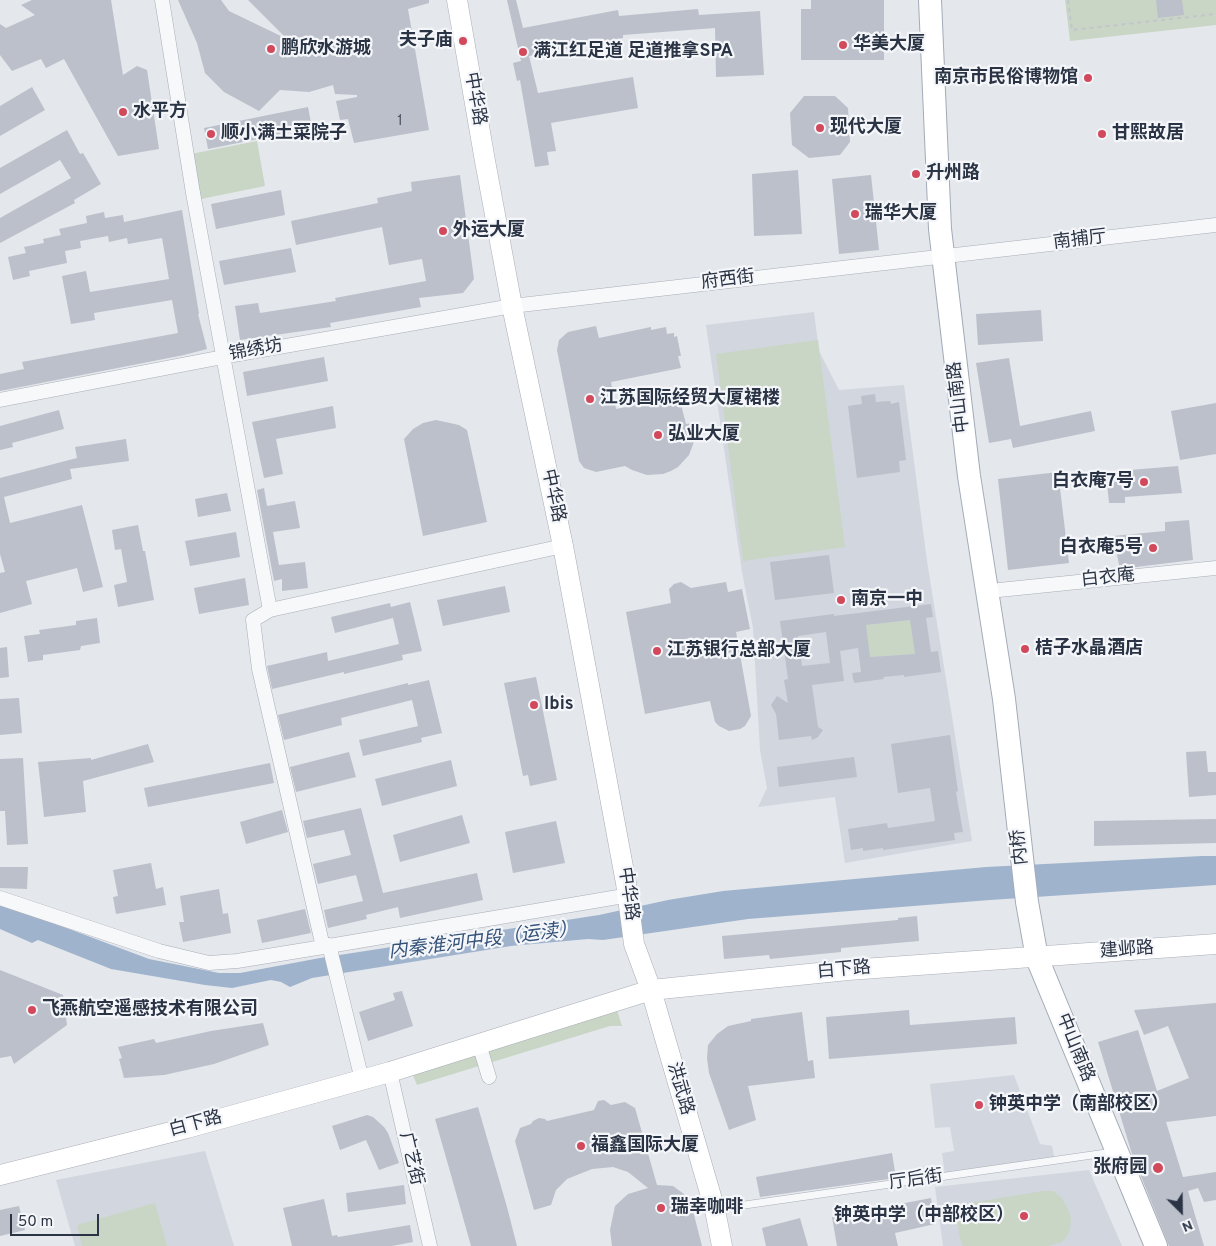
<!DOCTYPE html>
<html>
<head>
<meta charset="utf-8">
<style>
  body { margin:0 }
  #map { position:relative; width:1216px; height:1246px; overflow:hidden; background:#e4e7ec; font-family:Overpass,sans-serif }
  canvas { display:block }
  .north { position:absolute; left:1156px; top:1186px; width:50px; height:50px; -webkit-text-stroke:4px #f4f6f9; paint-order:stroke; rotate:157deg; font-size:14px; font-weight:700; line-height:20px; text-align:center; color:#2b3445 }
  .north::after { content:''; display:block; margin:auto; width:18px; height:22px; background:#2b3445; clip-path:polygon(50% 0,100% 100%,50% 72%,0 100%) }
  .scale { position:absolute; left:10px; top:1214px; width:89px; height:22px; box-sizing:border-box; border:2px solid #2b3445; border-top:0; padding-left:6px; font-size:15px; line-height:18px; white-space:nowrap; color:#2b3445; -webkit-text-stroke:4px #f4f6f9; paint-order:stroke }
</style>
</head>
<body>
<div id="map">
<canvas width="1216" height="1246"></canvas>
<div class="north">N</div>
<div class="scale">50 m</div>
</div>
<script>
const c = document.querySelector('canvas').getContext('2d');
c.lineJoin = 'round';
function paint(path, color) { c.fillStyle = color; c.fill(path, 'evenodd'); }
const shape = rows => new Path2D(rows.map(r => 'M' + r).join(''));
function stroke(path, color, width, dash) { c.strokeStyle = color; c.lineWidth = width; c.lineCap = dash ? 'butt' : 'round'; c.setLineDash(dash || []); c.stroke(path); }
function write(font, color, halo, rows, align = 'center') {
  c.font = font + ' Overpass,"Noto Sans SC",sans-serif'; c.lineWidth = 4.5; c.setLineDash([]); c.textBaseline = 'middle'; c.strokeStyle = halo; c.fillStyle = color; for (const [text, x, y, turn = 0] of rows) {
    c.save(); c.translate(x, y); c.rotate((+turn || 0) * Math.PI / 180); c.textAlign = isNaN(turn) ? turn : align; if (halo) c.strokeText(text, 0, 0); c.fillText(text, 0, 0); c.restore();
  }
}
paint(shape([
  [814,312,819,351,839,390,904,385,927,561,972,841,845,863,835,797,758,807,767,788,760,750,753,628,742,572,706,325],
  [1014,1075,1040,1144,1052,1146,1055,1161,945,1175,942,1153,954,1151,950,1127,935,1128,930,1084],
  [205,1151,234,1246,75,1246,56,1180],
  [1089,1170,1122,1246,943,1246,935,1187]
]), '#d2d6de');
paint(shape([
  [1065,0,1216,0,1216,25,1070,41],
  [257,141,265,186,201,199,191,154],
  [818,340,845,547,743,561,716,354],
  [910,620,915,654,870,657,866,625],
  [617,1010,622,1026,610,1026,417,1085,412,1073],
  [1043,1191,1053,1191,1061,1197,1068,1209,1071,1218,1070,1229,1068,1235,1062,1242,1049,1246,963,1246,962,1244,959,1234,958,1223,962,1211,970,1203],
  [155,1203,167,1246,82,1246,77,1225]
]), '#c9d6c5');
paint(shape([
  [1202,856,1216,856,1216,885,990,900,748,919,603,940,588,939,511,946,312,978,290,987,281,982,271,980,232,988,205,985,111,969,38,940,32,943,0,929,0,903,149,959,219,973,240,973,320,958,599,915,668,900,723,891,986,867]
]), '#9fb4cc');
paint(shape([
  [32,0,111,0,123,75,137,66,147,70,159,149,118,156,64,59,46,68,41,59,12,71,0,55,0,24,6,28,35,15,21,5],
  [178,0,221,0,229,11,287,39,248,0,429,0,429,3,408,9,429,130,354,143,348,119,340,120,336,101,357,97,357,95,335,94,333,85,309,92,280,90,259,111,224,92,205,73,197,43],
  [507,0,516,0,523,28,618,10,619,16,698,9,699,15,760,11,764,75,716,77,715,28,623,35,623,38,529,56,538,93,633,77,638,108,551,123,556,151,547,152,549,165,535,167,520,80,517,81,513,63,521,61],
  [811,0,884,0,884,60,801,60,801,9,811,9],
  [1156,0,1182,0,1184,15,1158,18],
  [32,87,45,110,0,136,0,106],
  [804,96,835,96,848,108,850,142,840,155,809,158,792,145,790,113],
  [308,107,312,128,208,149,204,128],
  [67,130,80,154,83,153,101,184,74,200,75,203,0,243,0,218,71,178,60,160,0,194,0,168],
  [798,170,802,234,754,236,752,174],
  [460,175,474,279,463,293,419,298,421,307,330,323,331,327,240,340,235,306,258,303,260,313,336,301,335,298,426,281,422,259,389,265,382,227,296,245,291,221,378,203,377,198,412,191,411,182],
  [871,175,879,250,839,254,832,179],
  [281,190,285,215,216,229,211,204],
  [182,210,199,314,198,314,207,349,184,355,0,391,0,374,24,369,22,362,178,333,172,300,94,313,95,320,71,324,62,276,86,271,90,292,169,279,162,238,128,244,127,238,109,242,108,236,80,241,81,248,65,251,67,263,29,271,30,276,13,280,8,257,26,253,24,247,44,243,43,239,61,235,59,229,87,223,86,216,104,212,105,218,123,215,124,222],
  [291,248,296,272,224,285,219,261],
  [1041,310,1043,341,978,345,976,314],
  [596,326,599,338,651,327,651,330,666,327,667,334,674,333,674,337,677,336,681,356,678,356,681,368,611,382,616,409,679,397,686,424,694,423,695,439,689,455,678,467,671,471,663,474,647,475,632,470,625,466,596,472,584,468,579,461,557,350,559,340,568,332],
  [324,357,328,381,247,396,243,372],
  [1009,358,1020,426,1091,411,1095,431,1013,448,1011,439,989,443,976,363],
  [875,394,876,402,890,401,891,404,899,402,906,460,899,461,900,472,857,478,848,406,862,404,861,396],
  [1216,403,1216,454,1180,460,1171,411],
  [333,406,336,428,276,439,283,474,264,478,252,422],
  [59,410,64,429,12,443,13,447,0,450,0,426],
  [436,420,459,425,467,430,487,522,423,536,404,439,413,429,423,423],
  [126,439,129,461,70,469,72,479,4,497,10,523,82,505,103,587,83,592,77,568,26,581,32,604,0,613,0,573,5,572,0,554,0,478,77,458,75,447],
  [1178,466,1182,493,1125,497,1125,503,1109,503,1106,472],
  [1058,472,1069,563,1008,570,998,479],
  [264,488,267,506,295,501,300,528,273,532,279,565,305,562,308,588,282,591,282,579,274,581,257,490],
  [227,493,231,511,198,517,195,499],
  [1189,520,1193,560,1120,569,1113,536,1165,531,1165,522],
  [138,525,143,551,145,551,154,600,118,607,114,585,127,582,121,549,115,550,112,530],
  [236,532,240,557,190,566,185,541],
  [829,555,834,593,775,600,770,562],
  [245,578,249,605,199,614,194,588],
  [681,582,691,588,726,582,728,592,742,589,750,629,736,632,751,716,745,726,740,729,729,731,719,726,715,722,710,701,645,714,626,612,671,603,669,589,674,584],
  [505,586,510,612,443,626,437,600],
  [410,602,422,651,402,655,403,660,344,674,344,672,272,689,267,666,327,652,328,661,399,644,393,618,335,633,331,617,390,603,391,607],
  [931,604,933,617,926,618,931,652,938,651,941,672,904,677,904,675,883,677,884,679,854,683,852,673,861,672,858,648,840,651,844,681,812,685,818,727,823,730,818,737,812,740,811,736,779,740,776,714,771,705,777,696,788,703,784,680,788,679,780,621,834,614,834,616],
  [910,620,915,654,870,657,866,625],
  [826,632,830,663,802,666,798,636],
  [97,618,100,643,81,646,80,650,43,655,43,660,28,662,24,636,40,634,39,630,76,625,76,621],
  [7,647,9,677,0,678,0,648],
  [536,677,557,780,530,786,528,775,523,776,504,683],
  [429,680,442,733,421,738,422,742,363,756,359,740,418,726,412,700,341,718,342,725,284,740,278,715,408,683,408,685],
  [19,698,22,733,0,735,0,699],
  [950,735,958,791,956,792,963,832,954,833,955,840,883,850,883,848,863,851,863,848,851,850,848,829,887,823,888,828,935,821,930,788,898,793,891,744],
  [148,744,154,762,83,781,86,812,44,817,38,762,91,758,91,760],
  [1206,751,1208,772,1216,772,1216,795,1189,797,1186,752],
  [349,752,356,777,296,792,290,767],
  [854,757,857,777,779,787,777,767],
  [23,758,28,844,7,845,5,811,0,811,0,759],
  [451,760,457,786,382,806,375,779],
  [270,763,274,783,148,807,144,788],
  [361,808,383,893,477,873,483,900,400,918,398,907,366,915,367,919,328,928,324,910,363,901,356,875,318,884,313,864,351,855,344,830,307,838,303,821],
  [282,810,288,832,246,844,240,822],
  [462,815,470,843,400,862,393,835],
  [1216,819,1216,843,1094,846,1094,821],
  [556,821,565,863,513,873,505,832],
  [151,863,156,889,163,887,166,905,116,914,113,897,118,896,113,870],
  [0,867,28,867,27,889,0,888],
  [219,889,223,914,228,913,231,933,183,942,179,922,184,922,180,896],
  [305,909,311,933,262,943,257,920],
  [917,916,919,941,841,948,841,952,770,959,769,955,724,959,722,936,898,920,898,918],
  [0,970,63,995,67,1025,14,1064,11,1056,0,1058],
  [402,991,413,1026,368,1041,359,1012,395,1000,393,993],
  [1216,1003,1216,1116,1166,1122,1183,1177,1216,1172,1216,1200,1204,1202,1198,1188,1188,1191,1204,1246,1169,1246,1132,1154,1098,1042,1138,1030,1157,1091,1189,1078,1168,1026,1144,1035,1134,1010],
  [909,1010,910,1025,1015,1017,1017,1044,829,1059,826,1017],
  [802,1012,808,1061,813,1060,815,1078,748,1086,756,1120,729,1130,709,1073,707,1058,708,1045,717,1034,728,1026,751,1021,751,1019],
  [263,1023,269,1045,214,1064,164,1075,124,1078,119,1059,122,1058,118,1047,154,1039,156,1043,211,1031],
  [604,1100,611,1105,625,1102,635,1108,657,1185,673,1186,684,1194,693,1211,702,1246,612,1246,610,1230,615,1206,628,1194,648,1188,628,1172,613,1167,592,1169,567,1179,556,1190,551,1205,534,1210,515,1141,520,1128,531,1124,533,1121,539,1118,545,1119,547,1121,594,1110,598,1101],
  [478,1107,507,1207,517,1246,471,1246,451,1175,435,1119],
  [367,1115,373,1117,384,1127,388,1133,399,1163,379,1170,366,1140,340,1150,332,1126],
  [892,1153,896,1178,760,1197,756,1177],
  [404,1185,406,1204,348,1212,346,1193],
  [931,1198,935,1224,895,1233,898,1246,837,1246,832,1217],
  [324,1199,332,1236,337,1235,338,1237,410,1225,413,1242,392,1246,292,1246,283,1208],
  [19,1206,25,1230,0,1236,0,1210],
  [800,1218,808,1246,766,1246,762,1228]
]), '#bbc0ca');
const lane = shape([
  [717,1209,1113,1152]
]);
const street = shape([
  [162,0,193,193,270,610],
  [0,400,223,357,512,306,1216,225],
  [563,546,270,610,253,620,259,669,323,947,618,897],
  [999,590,1216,568],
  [0,898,159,951,209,963,237,961,323,947],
  [329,945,362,1080],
  [479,1044,489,1077],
  [390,1072,430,1246]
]);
const secondary = shape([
  [457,0,485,161,512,306,563,546,626,883,634,944,651,990,715,1210,722,1246],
  [0,1175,187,1128,390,1072,651,990,848,970,1216,944]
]);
const primary = shape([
  [930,0,940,229,969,476,1004,699,1027,902,1037,958,1156,1246]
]);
stroke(lane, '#a9aeb7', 8);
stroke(street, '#a9aeb7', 15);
stroke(secondary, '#a9aeb7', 21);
stroke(primary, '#a3abb8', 24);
stroke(shape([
  [1068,0,1072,30,1216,14]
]), '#c2c5cb', 2, [4, 4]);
stroke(lane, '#f7f8fa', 7);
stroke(street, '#f7f8fa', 14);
stroke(secondary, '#fff', 20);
stroke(primary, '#fff', 22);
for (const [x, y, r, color] of [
  [463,41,5,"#d1495b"],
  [843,45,5,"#d1495b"],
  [271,49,5,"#d1495b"],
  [523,52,5,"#d1495b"],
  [1088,78,5,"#d1495b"],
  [123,112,5,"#d1495b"],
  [820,128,5,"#d1495b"],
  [211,134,5,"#d1495b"],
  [1102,134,5,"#d1495b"],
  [916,174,5,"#d1495b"],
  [855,214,5,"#d1495b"],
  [443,231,5,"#d1495b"],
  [590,399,5,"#d1495b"],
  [658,435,5,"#d1495b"],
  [1144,482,5,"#d1495b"],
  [1153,548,5,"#d1495b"],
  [841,600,5,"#d1495b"],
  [1025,649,5,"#d1495b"],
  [657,651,5,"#d1495b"],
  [534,705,5,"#d1495b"],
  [32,1010,5,"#d1495b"],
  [979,1105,5,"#d1495b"],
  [581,1146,5,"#d1495b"],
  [1158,1168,6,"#d1495b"],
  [661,1208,5,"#d1495b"],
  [1024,1216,5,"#d1495b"]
]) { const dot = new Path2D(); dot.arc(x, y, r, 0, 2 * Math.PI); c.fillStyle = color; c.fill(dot); stroke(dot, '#f4f6f9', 2); }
write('15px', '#4f5766', null, [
  ["1",400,122]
]);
write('bold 18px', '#2b3445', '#f4f6f9', [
  ["夫子庙",453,41,"right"],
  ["华美大厦",853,45],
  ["鹏欣·水游城",281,49],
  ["满江红足道 足道推拿SPA",533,52],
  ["南京市民俗博物馆",1078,78,"right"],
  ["水平方",133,112],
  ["现代大厦",830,128],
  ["顺小满土菜院子",221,134],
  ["甘熙故居",1112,134],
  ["升州路",926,174],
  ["瑞华大厦",865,214],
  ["外运大厦",453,231],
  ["江苏国际经贸大厦裙楼",600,399],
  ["弘业大厦",668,435],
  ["白衣庵7号",1134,482,"right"],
  ["白衣庵5号",1143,548,"right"],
  ["南京一中",851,600],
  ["桔子水晶酒店",1035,649],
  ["江苏银行总部大厦",667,651],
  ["Ibis",544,705],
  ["飞燕航空遥感技术有限公司",42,1010],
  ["钟英中学（南部校区）",989,1105],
  ["福鑫国际大厦",591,1146],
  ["张府园",1147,1168,"right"],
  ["瑞幸咖啡",671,1208],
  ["钟英中学（中部校区）",1014,1216,"right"]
], 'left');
write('18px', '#2b3445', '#f4f6f9', [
  ["中华路",474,99,80],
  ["南捕厅",1080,241,-7],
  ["府西街",728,281,-7],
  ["锦绣坊",256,351,-10],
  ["中山南路",960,397,-97],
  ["中华路",552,496,78],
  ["白衣庵",1108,579,-6],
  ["内桥",1021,847,-96],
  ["中华路",627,894,82],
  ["建邺路",1127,951,-4],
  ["白下路",844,971,-5],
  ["中山南路",1074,1048,68],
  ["洪武路",679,1089,74],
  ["白下路",196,1125,-15],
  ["广艺街",410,1159,77],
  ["厅后街",916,1181,-8]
]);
write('italic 19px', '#34527a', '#f4f6f9', [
  ["内秦淮河中段（运渎）",483,942,-7]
]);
</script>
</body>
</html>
